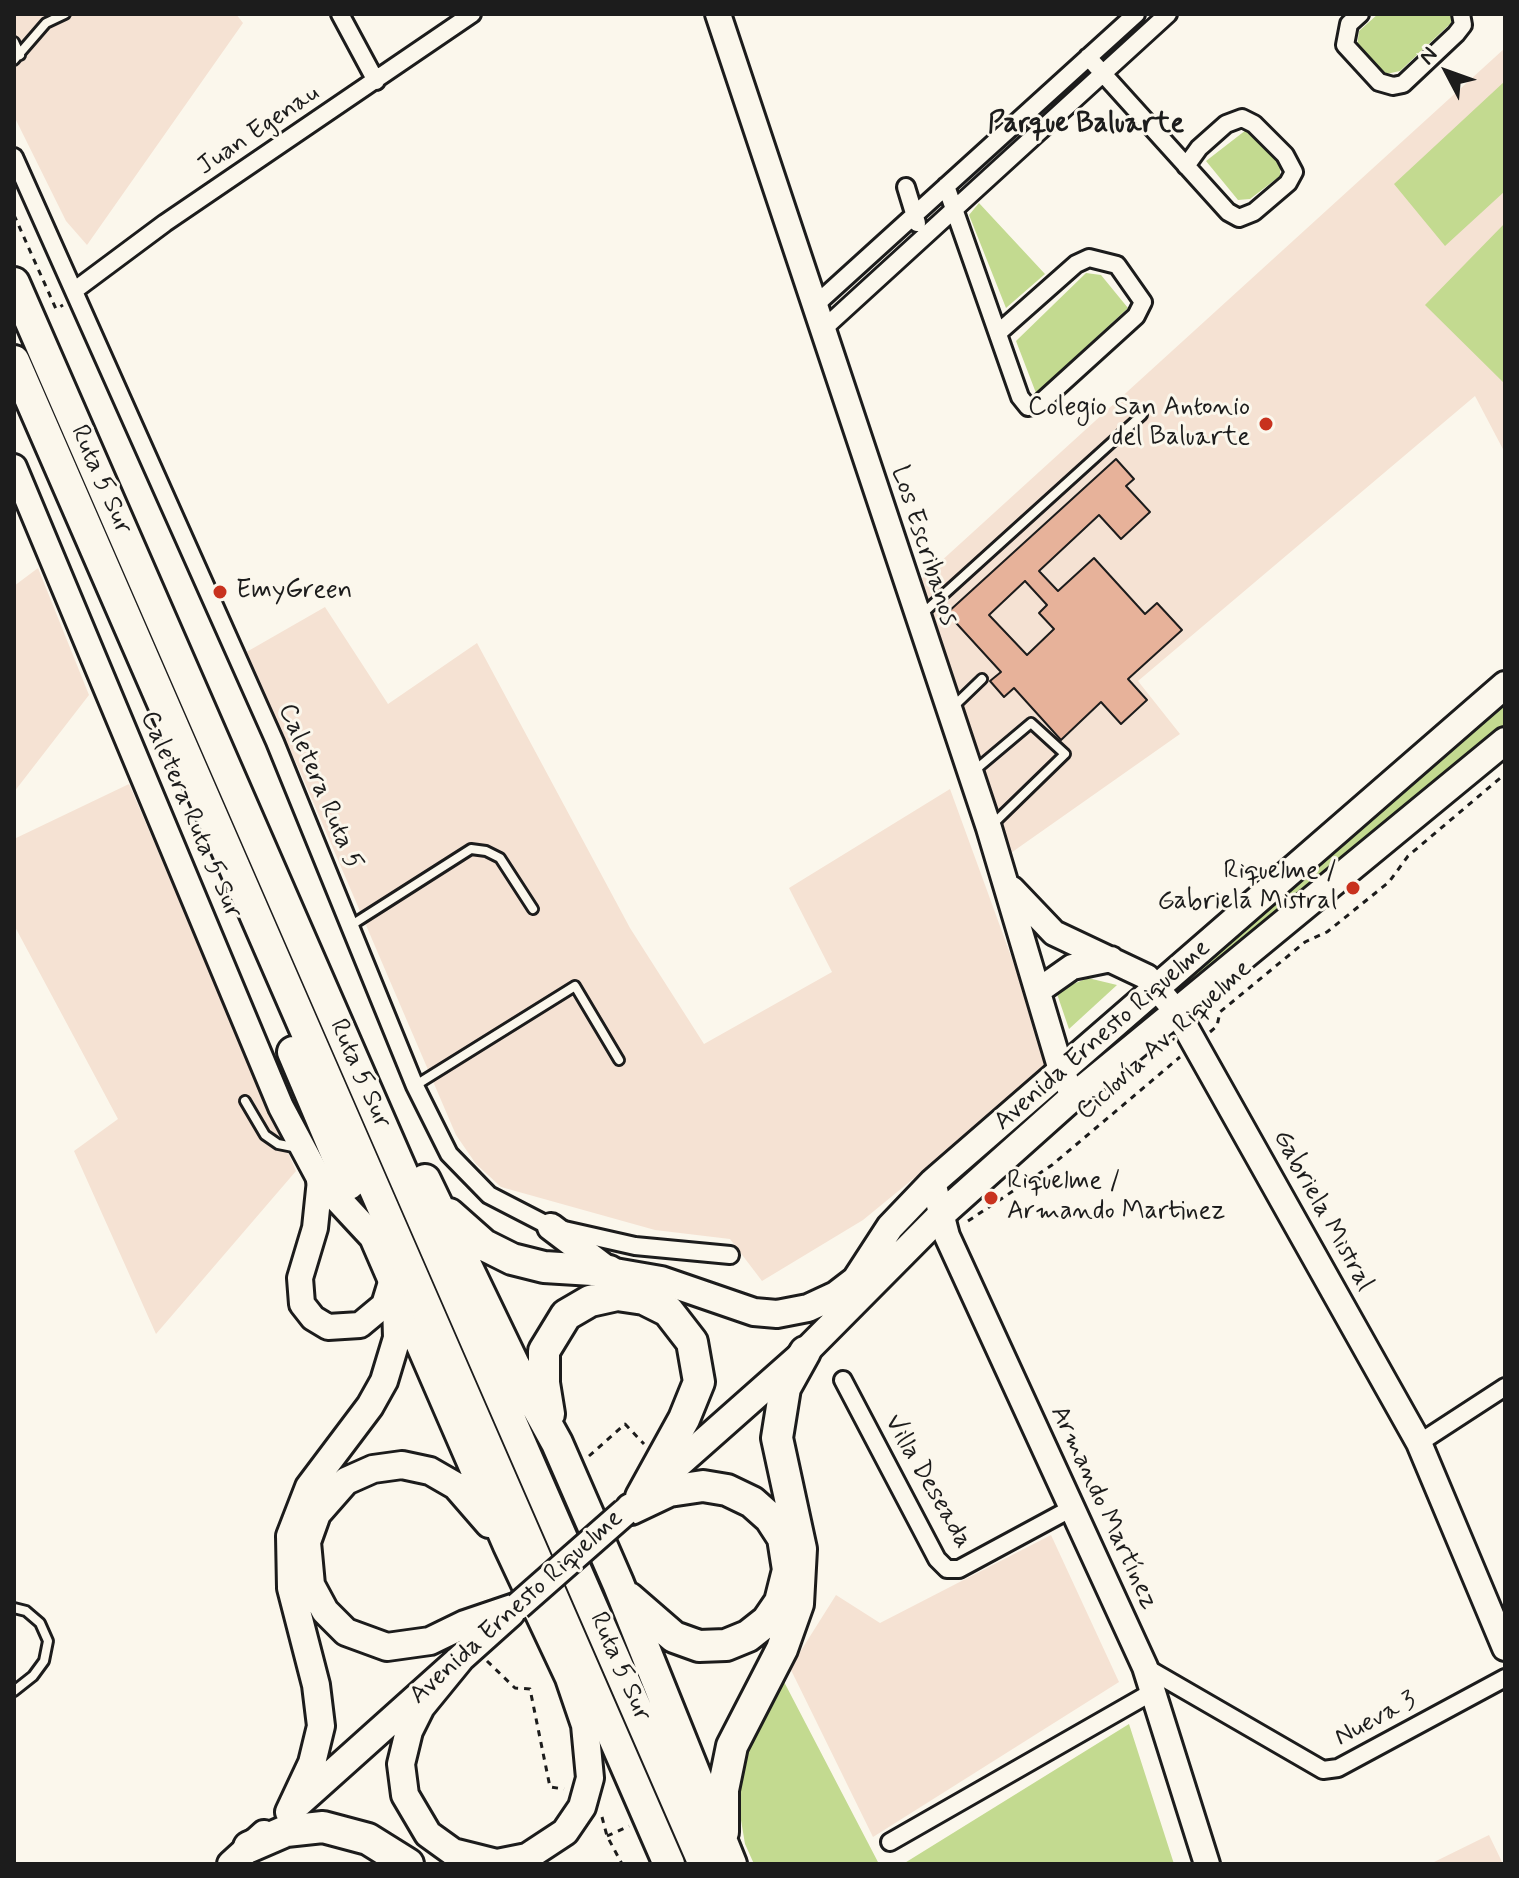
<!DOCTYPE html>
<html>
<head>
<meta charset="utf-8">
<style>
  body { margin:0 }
  #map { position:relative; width:1519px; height:1878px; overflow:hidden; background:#fbf7ec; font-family:Mynerve,sans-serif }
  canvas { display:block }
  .frame { position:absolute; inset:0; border:16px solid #1c1c1c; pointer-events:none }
  .north { position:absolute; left:1407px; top:32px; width:80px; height:80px; -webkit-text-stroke:6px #fbf7ec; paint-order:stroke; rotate:311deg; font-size:22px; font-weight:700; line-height:32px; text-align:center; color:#1c1c1c }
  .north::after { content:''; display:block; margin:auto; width:28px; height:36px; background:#1c1c1c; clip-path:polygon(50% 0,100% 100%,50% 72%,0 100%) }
</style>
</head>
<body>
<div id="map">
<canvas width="1519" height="1878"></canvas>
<div class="frame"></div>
<div class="north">N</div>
</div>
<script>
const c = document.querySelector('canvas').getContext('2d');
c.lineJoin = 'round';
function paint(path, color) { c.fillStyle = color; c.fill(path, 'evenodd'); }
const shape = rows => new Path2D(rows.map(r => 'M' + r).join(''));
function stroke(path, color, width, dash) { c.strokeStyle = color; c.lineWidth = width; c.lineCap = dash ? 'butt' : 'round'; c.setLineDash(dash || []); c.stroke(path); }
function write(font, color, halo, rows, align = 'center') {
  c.font = font + ' Mynerve,sans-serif'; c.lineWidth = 6; c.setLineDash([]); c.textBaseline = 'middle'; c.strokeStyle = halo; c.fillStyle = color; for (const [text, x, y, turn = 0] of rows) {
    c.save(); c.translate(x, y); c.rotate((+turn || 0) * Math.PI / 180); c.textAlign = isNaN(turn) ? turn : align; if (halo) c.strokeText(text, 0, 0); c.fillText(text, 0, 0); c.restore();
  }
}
paint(shape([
  [14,14,236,14,243,23,87,245,66,221,14,116],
  [1505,48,1505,453,1475,396,1138,681,1180,734,1008,855,917,583],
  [38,568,89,695,14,792,14,586],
  [325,607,388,704,477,643,630,928,704,1044,832,972,789,888,950,789,1051,1066,863,1220,762,1281,730,1239,655,1230,501,1187,476,1164,456,1135,299,769,243,654],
  [129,784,296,1171,156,1334,74,1151,118,1119,14,925,14,839],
  [1051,1535,1119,1682,873,1837,790,1668,836,1595,880,1623],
  [1489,1835,1503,1864,1430,1864]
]), '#f5e2d3');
paint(shape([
  [1378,14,1452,14,1451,23,1400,71,1382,75,1357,47,1359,31],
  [1505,81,1505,191,1445,246,1394,184],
  [1246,130,1280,163,1280,176,1250,199,1238,200,1206,161],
  [979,203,1045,274,1006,308,969,215],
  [1505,223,1505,384,1425,305],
  [1086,273,1101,275,1128,308,1036,393,1016,341],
  [1505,694,1505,725,1404,813,1178,999,1171,990],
  [1088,978,1117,985,1069,1029,1056,991],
  [781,1676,879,1864,754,1864,745,1844,738,1802,748,1743],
  [1129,1724,1174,1864,903,1864]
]), '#c3da90');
const building = shape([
  [1116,459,1134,479,1126,486,1150,512,1121,539,1099,515,1039,571,1058,591,1094,558,1145,614,1157,603,1182,630,1128,679,1147,700,1121,724,1101,702,1061,740,1014,688,1004,697,990,681,1001,672,947,613,1116,459],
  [1025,581,1047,605,1039,613,1054,629,1027,655,989,615,1025,581]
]);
paint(building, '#e7b29a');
stroke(building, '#1c1c1c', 2);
const lane = shape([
  [14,42,20,55],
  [14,60,46,23,65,14],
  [921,615,1142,415],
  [954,706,982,679],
  [974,771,1031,723,1065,754,993,824],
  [350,926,471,849,486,851,500,858,533,909],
  [416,1085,575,986,619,1060],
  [245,1101,265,1135,278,1144,298,1148],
  [14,1608,26,1611,40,1623,48,1641,44,1661,33,1676,14,1691]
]);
const street = shape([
  [340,14,376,81],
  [1360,14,1349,24,1345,45,1379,82,1393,86,1403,84,1456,34,1463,25,1461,14],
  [1088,57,1228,212,1239,218,1254,212,1288,183,1294,172,1285,155,1254,124,1242,118,1226,124,1199,148,1186,166],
  [14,157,275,742,415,1086,449,1154,489,1195,551,1227,635,1246,730,1255],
  [946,186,1020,397,1028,407,1038,405,1136,316,1143,302,1117,265,1089,258,1076,264,998,333],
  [906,187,917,223],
  [75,290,165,223,472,14],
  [813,307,1136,14],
  [821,331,1168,14],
  [843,1380,937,1559,947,1569,959,1569,1072,1508],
  [1419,1443,1505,1387],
  [1145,1667,1323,1770,1338,1768,1505,1678],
  [890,1842,1154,1691]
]);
const secondary = shape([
  [718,14,989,828,1061,1070,1069,1087],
  [14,467,281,1107,320,1180,315,1228,300,1278,302,1304,313,1318,328,1327,360,1325,384,1305,392,1279],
  [1012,889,1054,933,1147,977,1177,1012,1419,1443,1505,1648],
  [1038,991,1072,967,1111,959],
  [933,1182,947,1236,1145,1667,1207,1864]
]);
const primary = shape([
  [320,1180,373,1237,507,1546,569,1678,585,1725,590,1778,582,1807,565,1832,527,1857,497,1863,453,1852,428,1834,405,1795,401,1764,409,1731,421,1707,461,1658],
  [551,1227,609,1271,661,1280,754,1312,777,1314,808,1308,836,1295,862,1275],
  [851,1287,890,1227,933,1182,1505,685],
  [648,1491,805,1352,941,1215,1074,1096,1505,741],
  [489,1524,456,1486,430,1471,402,1465,373,1469,346,1481,317,1514,307,1542,311,1585,325,1611,346,1632,387,1647,430,1641,465,1624,518,1606],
  [299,1803,511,1613],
  [289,1812,312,1763,321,1726,316,1685,291,1588,290,1536,309,1487,370,1406,384,1381,397,1338,396,1302],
  [231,1864,264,1834]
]);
const highway = shape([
  [14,283,704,1864],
  [14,361,669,1864],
  [293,1052,349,1184],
  [425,1180,514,1365,557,1443,618,1583,731,1864],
  [449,1214,484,1245,512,1259,544,1267,609,1271],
  [549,1414,544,1383,544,1351,566,1315,590,1301,617,1295,644,1299,668,1311,692,1342,699,1382,684,1419,641,1497],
  [629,1598,674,1637,699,1646,726,1645,748,1636,767,1621,780,1602,788,1570,783,1538,770,1518,752,1502,727,1490,703,1486,669,1491,631,1509],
  [723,1832,723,1790,732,1746,782,1649,798,1604,801,1549,777,1438,785,1388,805,1352],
  [249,1847,286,1831,323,1827,368,1839,408,1864]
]);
stroke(lane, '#1c1c1c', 14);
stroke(street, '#1c1c1c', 22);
stroke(secondary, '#1c1c1c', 30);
stroke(primary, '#1c1c1c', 32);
stroke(highway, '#1c1c1c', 36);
stroke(shape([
  [14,215,56,309,63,305],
  [1210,1032,1217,1026,1220,1012,1305,942,1327,932,1389,882,1408,856,1505,774],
  [968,1221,1052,1165,1180,1057],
  [589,1456,625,1424,644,1444],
  [487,1661,515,1688,530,1689,550,1787,564,1789],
  [602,1817,607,1836,622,1864],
  [607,1836,629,1826]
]), '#1c1c1c', 3, [6, 6]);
stroke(lane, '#fbf7ec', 8);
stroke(street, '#fbf7ec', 16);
stroke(secondary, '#fbf7ec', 24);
stroke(primary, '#fbf7ec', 26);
stroke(highway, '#fbf7ec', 30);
const primaryBridge = shape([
  [518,1606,625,1512]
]);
stroke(primaryBridge, '#1c1c1c', 32, []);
stroke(primaryBridge, '#fbf7ec', 26);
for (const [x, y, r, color] of [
  [1266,424,8,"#c8321e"],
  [220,592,8,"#c8321e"],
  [1353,888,8,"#c8321e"],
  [991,1198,8,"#c8321e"]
]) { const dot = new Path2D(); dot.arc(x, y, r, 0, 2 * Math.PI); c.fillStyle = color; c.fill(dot); stroke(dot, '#fbf7ec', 3); }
write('26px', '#1c1c1c', '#fbf7ec', [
  ["Juan Egenau",259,131,-34],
  ["Ruta 5 Sur",100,480,66],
  ["Los Escribanos",923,546,72],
  ["Caletera Ruta 5",319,787,67],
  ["Caletera Ruta 5 Sur",190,815,67],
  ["Avenida Ernesto Riquelme",1103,1036,-41],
  ["Ciclovía Av. Riquelme",1165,1041,-42],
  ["Ruta 5 Sur",359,1074,66],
  ["Gabriela Mistral",1322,1211,61],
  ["Villa Deseada",927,1482,60],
  ["Armando Martínez",1103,1508,65],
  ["Avenida Ernesto Riquelme",517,1608,-42],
  ["Ruta 5 Sur",619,1667,66],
  ["Nueva 3",1376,1720,-28]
]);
write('26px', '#1c1c1c', '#fbf7ec', [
  ["Colegio San Antonio",1250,409],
  ["del Baluarte",1250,439],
  ["EmyGreen",236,592,"left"],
  ["Riquelme /",1337,873],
  ["Gabriela Mistral",1337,903],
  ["Riquelme /",1007,1183,"left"],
  ["Armando Martinez",1007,1213,"left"]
], 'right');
write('bold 28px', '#1c1c1c', '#fbf7ec', [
  ["Parque Baluarte",1086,125]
]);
</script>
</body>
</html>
